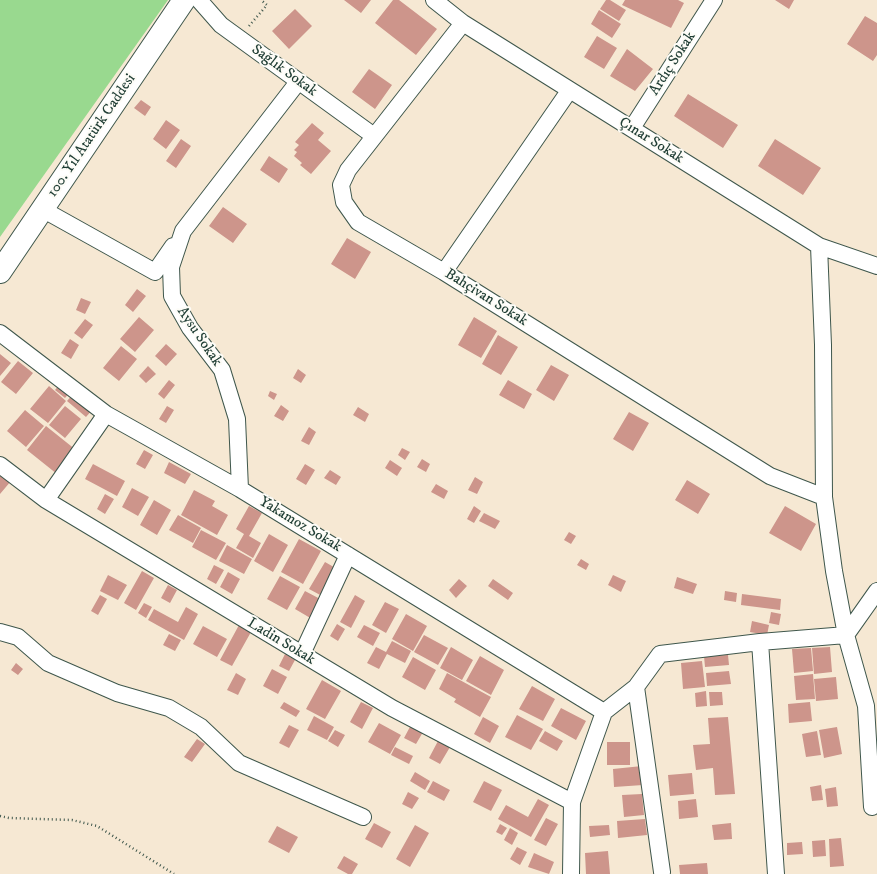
<!DOCTYPE html>
<html>
<head>
<meta charset="utf-8">
<style>
  body { margin:0 }
  canvas { display:block; background:#f6e8d3 }
</style>
</head>
<body>
<canvas width="877" height="874"></canvas>
<script>
const c = document.querySelector('canvas').getContext('2d');
c.lineJoin = 'round';
function paint(path, color) { c.fillStyle = color; c.fill(path, 'evenodd'); }
const shape = rows => new Path2D(rows.map(r => 'M' + r).join(''));
function stroke(path, color, width, dash) { c.strokeStyle = color; c.lineWidth = width; c.lineCap = dash ? 'butt' : 'round'; c.setLineDash(dash || []); c.stroke(path); }
function write(font, color, halo, rows, align = 'center') {
  c.font = font + ' "IM FELL DW Pica",serif'; c.lineWidth = 4; c.setLineDash([]); c.textBaseline = 'middle'; c.strokeStyle = halo; c.fillStyle = color; for (const [text, x, y, turn = 0] of rows) {
    c.save(); c.translate(x, y); c.rotate((+turn || 0) * Math.PI / 180); c.textAlign = isNaN(turn) ? turn : align; if (halo) c.strokeText(text, 0, 0); c.fillText(text, 0, 0); c.restore();
  }
}
paint(shape([
  [0,0,168,0,0,237]
]), '#99d98f');
paint(shape([
  [344,0,371,0,361,13],
  [393,0,399,0,437,29,416,55,375,23],
  [606,0,610,0,626,10,619,21,600,9],
  [625,0,678,0,684,3,671,28,622,5],
  [775,0,794,0,789,9],
  [295,9,312,26,289,49,272,31],
  [599,10,621,24,612,38,591,24],
  [865,16,877,23,877,55,873,61,847,44],
  [597,36,617,48,604,69,584,57],
  [627,49,653,69,635,91,610,76],
  [369,69,392,85,375,109,352,92],
  [688,94,738,125,723,148,674,116],
  [141,100,151,107,145,116,134,108],
  [166,120,180,130,166,149,153,139],
  [312,123,324,133,318,140,331,151,311,174,300,165,302,163,294,156,297,152,294,150,299,145,295,142],
  [181,139,191,146,176,168,166,161],
  [775,139,821,168,803,195,758,166],
  [269,156,288,169,279,183,260,170],
  [223,207,247,224,233,243,209,226],
  [347,238,371,252,355,279,331,264],
  [137,289,146,296,133,312,125,305],
  [81,298,91,302,85,314,76,310],
  [139,317,154,330,135,352,120,339],
  [474,317,497,331,481,358,458,345],
  [85,319,93,325,82,339,74,333],
  [498,335,518,347,501,375,482,364],
  [70,339,79,345,71,359,61,353],
  [166,344,177,354,166,366,155,356],
  [121,346,137,359,119,381,103,368],
  [0,354,11,363,0,376],
  [18,361,33,373,16,394,1,382],
  [551,365,569,375,554,401,536,390],
  [148,366,156,374,146,383,139,376],
  [298,369,306,375,301,383,293,378],
  [169,380,175,385,164,399,158,394],
  [508,380,532,394,524,409,499,395],
  [61,383,71,391,65,398,55,390],
  [49,386,66,401,48,423,30,409],
  [270,391,277,394,274,400,268,396],
  [74,393,93,409,86,417,67,401],
  [281,405,289,411,283,421,274,416],
  [65,406,81,419,65,438,49,425],
  [167,406,174,410,166,423,159,419],
  [358,407,369,414,365,422,353,415],
  [25,410,44,426,26,447,7,431],
  [629,412,649,423,633,451,613,439],
  [46,426,76,450,57,474,27,450],
  [309,427,316,432,309,445,301,441],
  [402,448,410,452,405,460,398,455],
  [144,450,153,455,145,469,136,464],
  [422,459,430,464,426,472,417,467],
  [390,460,402,468,397,476,385,468],
  [169,462,191,474,185,484,164,473],
  [93,464,125,481,117,496,85,479],
  [305,464,315,470,306,485,296,479],
  [330,470,341,477,336,485,324,478],
  [0,472,11,481,0,494],
  [475,477,483,482,477,494,468,490],
  [687,480,710,494,698,514,675,500],
  [436,484,448,491,444,499,431,492],
  [132,488,149,497,138,516,122,507],
  [194,490,215,501,212,506,228,515,217,535,181,515],
  [105,494,114,499,105,514,97,509],
  [154,500,171,510,157,535,140,525],
  [249,506,262,513,249,536,261,543,253,558,236,548,244,534,236,529],
  [474,506,481,511,474,523,467,519],
  [785,506,816,524,801,551,769,533],
  [484,513,500,521,495,529,479,521],
  [178,515,201,528,193,543,169,530],
  [201,530,226,543,216,560,192,547],
  [569,532,576,536,571,544,564,540],
  [269,534,288,545,273,572,254,561],
  [299,539,321,551,303,584,281,572],
  [227,545,252,559,244,574,219,561],
  [581,559,589,564,586,570,577,565],
  [325,562,339,570,324,597,309,589],
  [214,565,224,570,216,584,207,579],
  [142,571,154,578,136,610,124,603],
  [228,572,240,579,232,594,220,587],
  [108,575,127,585,118,600,100,591],
  [613,575,626,581,621,592,608,585],
  [280,576,300,587,287,610,267,599],
  [677,577,697,584,693,594,674,588],
  [459,579,467,586,456,598,449,590],
  [493,579,513,593,508,600,488,586],
  [168,585,177,590,170,603,161,598],
  [305,591,322,600,312,619,295,609],
  [725,591,737,593,736,602,724,600],
  [742,594,781,599,780,610,741,605],
  [100,595,107,599,98,615,91,611],
  [355,595,365,601,351,628,340,622],
  [385,602,399,609,386,633,372,625],
  [144,603,152,607,146,618,138,613],
  [186,607,198,614,184,640,148,620,154,609,178,622],
  [771,612,781,614,779,625,769,623],
  [406,614,427,626,413,651,392,639],
  [752,621,769,625,767,635,750,632],
  [337,624,345,629,338,641,330,636],
  [239,625,251,632,232,666,220,660],
  [364,625,380,633,373,646,357,637],
  [203,626,227,639,217,657,193,644],
  [169,634,181,640,175,651,163,645],
  [424,635,448,648,438,665,414,652],
  [392,641,411,651,405,663,387,654,379,669,367,663,376,647,386,652],
  [451,647,473,660,462,680,440,668],
  [830,647,832,672,814,674,812,648],
  [811,648,813,671,794,673,792,649],
  [285,654,295,660,289,671,279,666],
  [728,655,729,665,705,667,704,656],
  [480,656,504,670,491,695,466,681],
  [413,657,436,670,425,690,402,677],
  [702,661,705,687,683,689,681,663],
  [16,663,23,669,18,675,11,670],
  [272,669,287,677,278,694,263,686],
  [729,671,731,684,707,686,706,673],
  [236,673,246,679,238,695,227,690],
  [447,673,491,697,480,717,454,702,456,699,439,689],
  [813,674,815,699,796,700,794,676],
  [836,677,838,699,816,701,814,679],
  [322,680,341,691,325,719,306,709],
  [532,686,555,699,543,721,519,709],
  [706,691,707,706,696,707,695,693],
  [709,692,722,692,723,705,710,706],
  [284,702,300,711,296,717,280,708],
  [361,702,373,708,362,729,350,722],
  [810,702,812,721,789,723,788,704],
  [561,708,586,721,576,740,551,726],
  [517,715,543,729,531,750,505,737],
  [314,716,334,727,327,740,307,730],
  [483,717,499,726,490,743,474,734],
  [728,717,735,794,715,795,713,768,696,770,693,745,710,744,708,718],
  [379,723,401,735,390,754,368,742],
  [289,725,299,730,289,748,279,743],
  [411,725,423,732,416,744,404,738],
  [837,727,842,754,824,758,819,730],
  [335,730,345,735,338,747,328,741],
  [545,731,563,741,557,751,539,741],
  [817,731,821,755,806,757,802,734],
  [197,739,205,744,192,762,184,757],
  [438,741,450,747,440,764,429,758],
  [607,742,630,742,630,765,607,765],
  [395,747,413,756,409,764,391,755],
  [642,766,643,785,614,787,613,769],
  [415,772,430,781,425,790,410,781],
  [692,773,694,794,670,796,668,775],
  [433,781,450,790,444,801,427,792],
  [484,781,502,790,491,811,473,802],
  [821,785,823,800,812,801,810,787],
  [836,787,838,806,827,807,825,789],
  [408,792,419,798,412,809,402,804],
  [642,794,644,815,624,817,622,795],
  [538,799,549,805,531,837,498,819,506,805,528,817],
  [696,799,698,817,679,819,678,801],
  [546,818,558,824,546,846,534,840],
  [645,819,647,835,618,838,617,821],
  [374,823,391,832,382,848,365,839],
  [731,823,732,839,714,840,712,825],
  [500,824,507,828,502,835,496,832],
  [415,825,429,833,410,867,396,859],
  [609,825,610,835,590,837,589,826],
  [277,826,298,837,289,853,268,842],
  [510,828,518,833,512,845,504,840],
  [841,838,844,866,830,867,829,839],
  [825,840,826,856,813,857,812,841],
  [802,842,803,854,787,855,787,843],
  [517,847,527,852,520,865,510,859],
  [608,851,610,874,586,874,585,853],
  [534,853,554,862,549,874,528,867],
  [344,856,358,864,352,874,348,874,337,868],
  [707,863,708,874,680,874,679,865]
]), '#cd958b');
const minor = shape([
  [199,0,221,25,374,136],
  [434,0,463,23,819,246,877,266],
  [463,23,348,170,341,185,344,202,358,222,444,272,770,476,824,497],
  [632,128,714,0],
  [42,209,155,272,173,246],
  [444,272,569,91],
  [0,333,106,414,240,489,604,712],
  [0,465,46,500,392,708,572,802],
  [240,489,237,419,222,370,190,328,172,296,171,267,183,231,298,82],
  [46,500,106,414],
  [0,632,18,637,48,663,117,693,169,708,201,727,239,763,363,817],
  [760,642,776,874],
  [302,654,348,555],
  [636,687,662,872],
  [872,807,866,706,846,635,877,591],
  [571,874,572,802,604,712,636,687,660,654,760,642,846,635,834,571,824,497,823,345,819,246]
]);
const primary = shape([
  [0,272,184,0]
]);
stroke(minor, '#3f574c', 18);
stroke(primary, '#3f574c', 24);
stroke(shape([
  [249,26,267,5,261,0],
  [0,816,9,818,72,820,97,826,174,874]
]), '#3f574c', 2.5, [1, 3]);
stroke(minor, '#fff', 16);
stroke(primary, '#fff', 22);
write('15px', '#1f3d34', '#fdfcf7', [
  ["Ardıç Sokak",673,64,-57],
  ["Sağlık Sokak",284,71,36],
  ["100. Yıl Atatürk Caddesi",92,136,-56],
  ["Çınar Sokak",651,141,32],
  ["Bahçivan Sokak",486,298,32],
  ["Aysu Sokak",199,337,56],
  ["Yakamoz Sokak",300,525,31],
  ["Ladin Sokak",281,642,31]
]);
</script>
</body>
</html>
